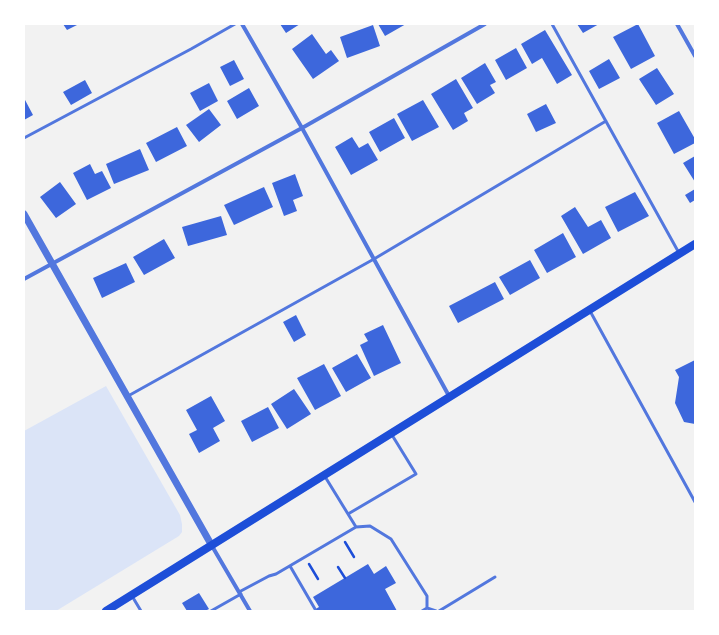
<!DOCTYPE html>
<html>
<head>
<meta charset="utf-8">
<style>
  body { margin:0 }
  #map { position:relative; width:719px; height:635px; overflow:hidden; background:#f2f2f2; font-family:Arial,sans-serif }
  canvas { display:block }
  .frame { position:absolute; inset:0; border:25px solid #fff; pointer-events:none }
</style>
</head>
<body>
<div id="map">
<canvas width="719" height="635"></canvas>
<div class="frame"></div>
</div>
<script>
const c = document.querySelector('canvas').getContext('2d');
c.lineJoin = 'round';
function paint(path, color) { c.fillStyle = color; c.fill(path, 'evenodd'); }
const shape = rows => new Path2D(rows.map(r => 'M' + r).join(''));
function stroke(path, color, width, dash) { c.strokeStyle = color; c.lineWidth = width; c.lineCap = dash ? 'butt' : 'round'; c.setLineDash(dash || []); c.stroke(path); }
paint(shape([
  [106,386,180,515,182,524,182,532,179,536,56,611,24,611,24,431]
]), '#dbe4f7');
paint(shape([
  [63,24,79,24,67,30],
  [280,24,300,24,286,33],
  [378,24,406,24,385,36],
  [577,24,599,24,583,33],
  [638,24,655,56,631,69,613,37],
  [373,25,380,46,347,58,340,37],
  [545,30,572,75,557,84,542,58,532,64,521,44],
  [312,34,326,54,331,50,339,61,313,79,292,49],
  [516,48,527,68,506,80,495,60],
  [609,59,620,78,599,89,589,71],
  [234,60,244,79,230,86,220,67],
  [485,63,496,82,490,85,495,93,477,104,461,78],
  [657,68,674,94,656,105,639,79],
  [456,79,473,108,464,113,468,121,453,130,431,94],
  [85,80,92,93,71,105,63,92],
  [209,83,218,101,200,111,190,93],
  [249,88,259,106,237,119,227,101],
  [24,98,33,115,24,120],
  [423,100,439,127,412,141,397,114],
  [546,104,556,123,536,132,527,114],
  [209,109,221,125,199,142,186,125],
  [679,111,695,139,695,143,674,154,657,123],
  [394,118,405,138,380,152,369,132],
  [177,127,187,146,156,162,146,143],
  [352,137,359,148,368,143,378,160,351,175,335,147],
  [140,149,149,170,114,184,106,164],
  [695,156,695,182,683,163],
  [90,164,95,174,102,171,111,188,87,200,73,173],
  [295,174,303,196,293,200,297,211,284,216,272,183],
  [60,182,76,204,56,218,40,197],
  [264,187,273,207,234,225,224,205],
  [695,189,695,200,690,203,685,195],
  [635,192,649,216,618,232,605,207],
  [575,207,588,227,601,220,611,238,583,254,561,216],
  [221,216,227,235,188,246,182,227],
  [563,233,576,257,547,273,534,250],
  [164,239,175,258,144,275,133,257],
  [530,260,540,278,510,295,499,277],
  [126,263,135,282,102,298,93,278],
  [495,282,504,299,458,323,449,306],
  [296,315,306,335,294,342,283,322],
  [383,325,401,363,374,376,360,345,368,341,364,334],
  [357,354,371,378,346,392,332,368],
  [695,360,695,424,684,422,675,403,679,377,675,370],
  [324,364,341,396,315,410,297,378],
  [294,389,311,414,287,429,271,404],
  [211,396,225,421,213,428,220,441,199,453,189,434,197,430,186,410],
  [268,407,279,428,252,442,241,421],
  [368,564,374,574,386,566,396,583,385,589,397,611,312,611,319,607,313,597],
  [199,593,209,609,205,611,187,611,182,603]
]), '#3d67dc');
stroke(shape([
  [345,542,354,557],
  [309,564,318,579],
  [338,567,345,578]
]), '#1d4ed8', 2.5);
stroke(shape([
  [552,24,679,253],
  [24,138,191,49,235,24],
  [590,311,695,502],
  [128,396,374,259,606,121],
  [348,514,416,474,392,435],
  [356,527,370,526,391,539,427,596,427,608,422,611],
  [290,566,315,609],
  [239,592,269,576,276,574,356,527,324,475],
  [132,596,141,611],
  [427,608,436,611],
  [211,611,241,594],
  [439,611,495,577]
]), '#5277de', 3);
stroke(shape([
  [242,24,302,128,449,396],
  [677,24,695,56],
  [24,279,302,128,485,24],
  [212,546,250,611]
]), '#5277de', 4);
stroke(shape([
  [24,214,212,546]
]), '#5277de', 7);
stroke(shape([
  [106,611,695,244]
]), '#1d4ed8', 8);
</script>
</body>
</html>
